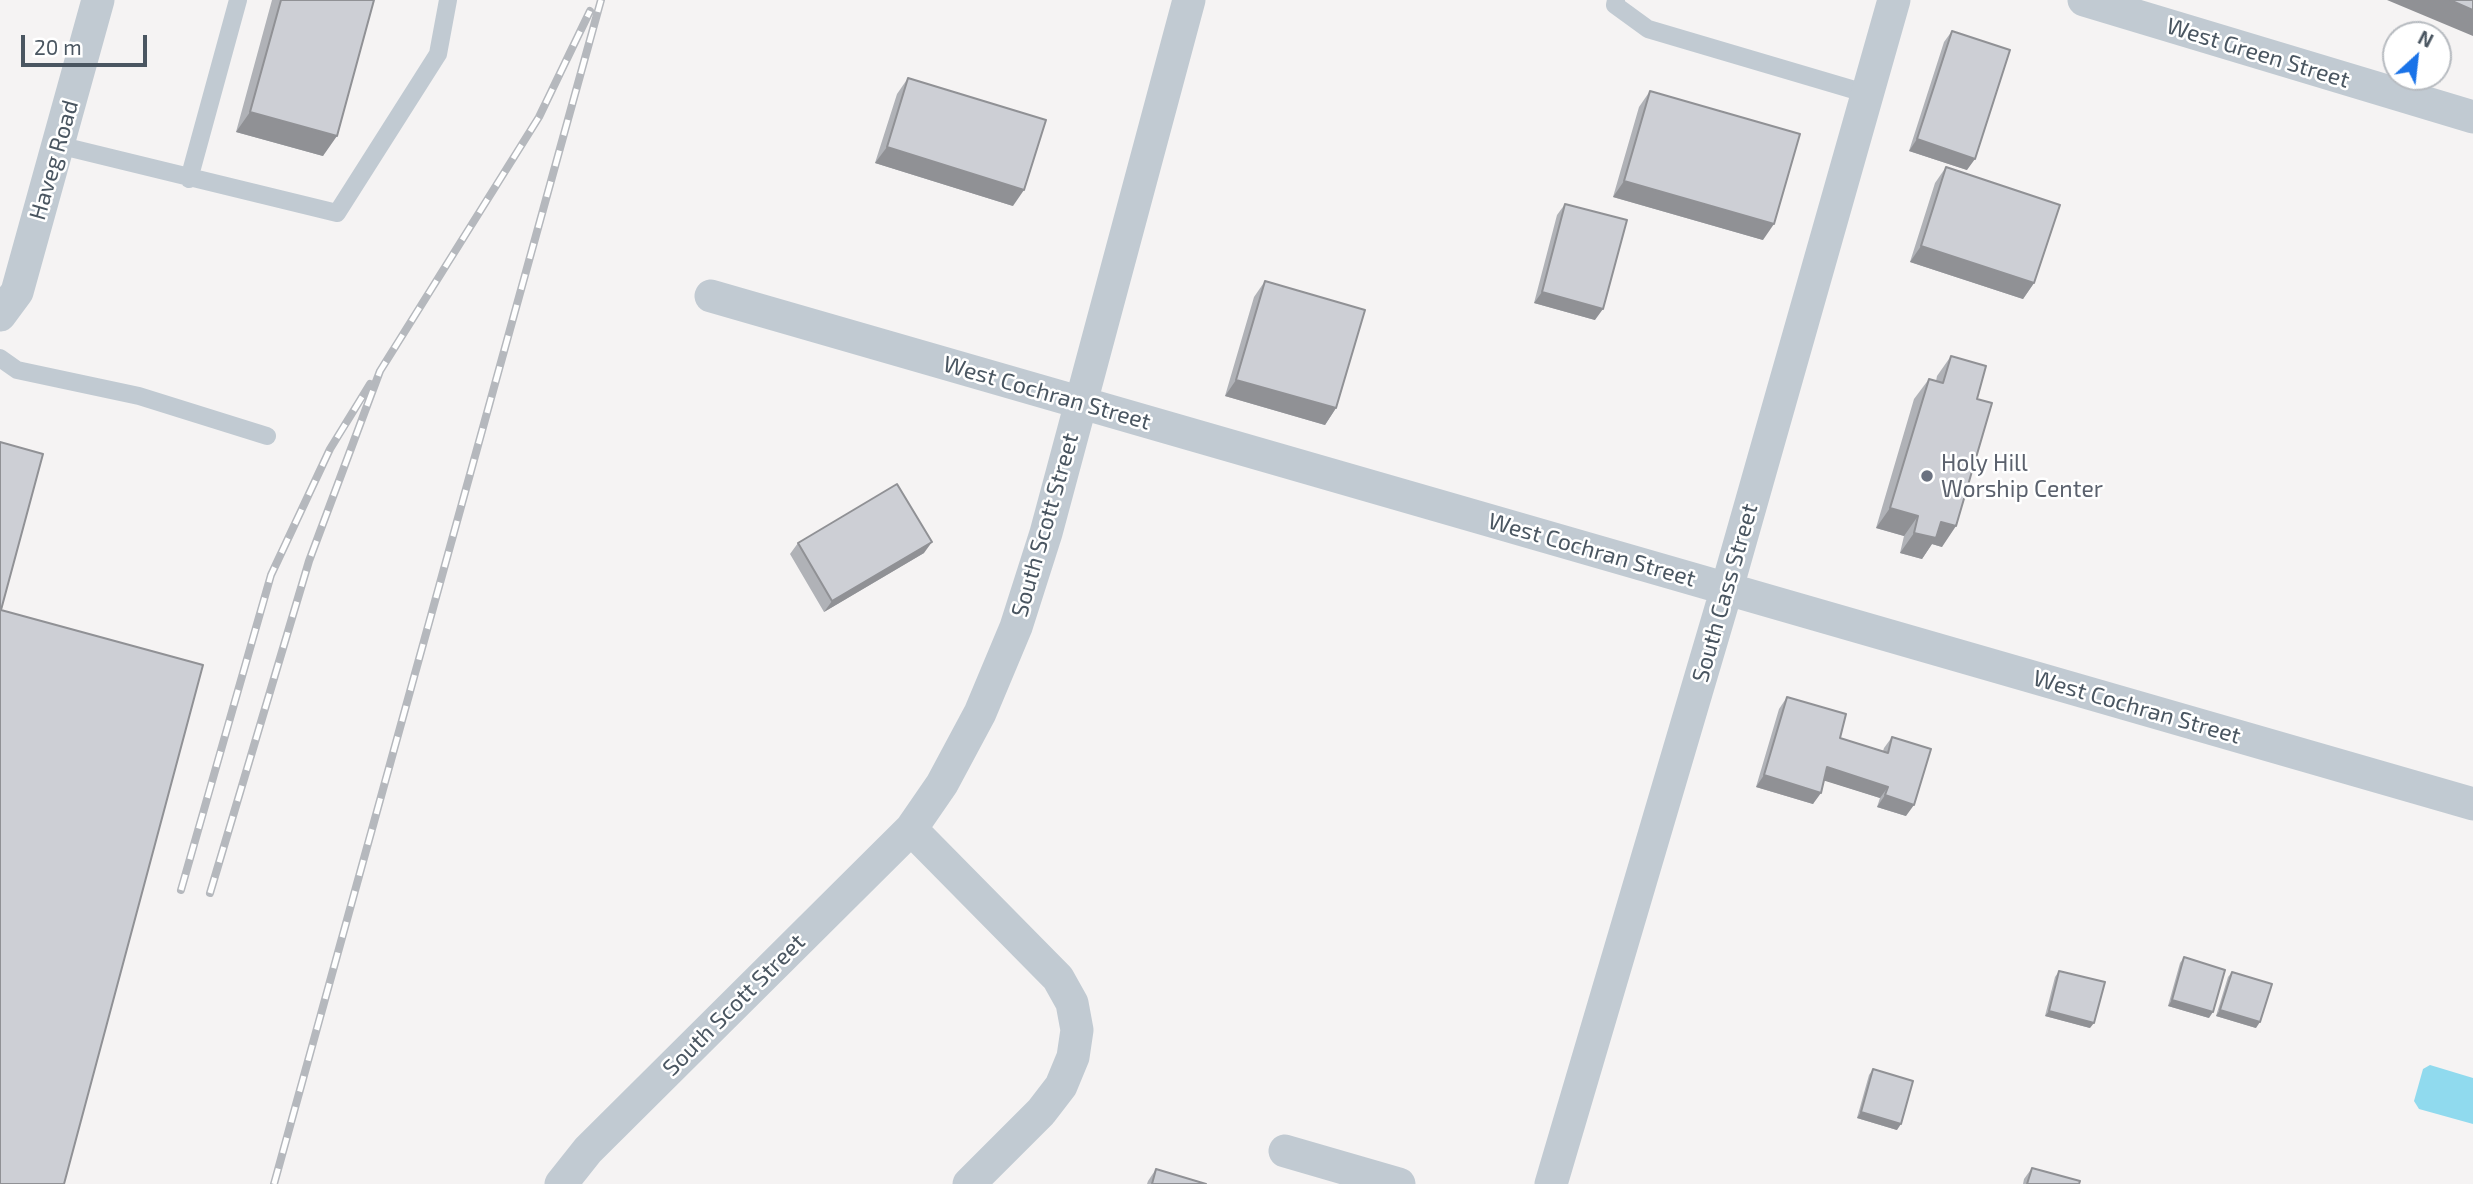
<!DOCTYPE html>
<html>
<head>
<meta charset="utf-8">
<style>
  body { margin:0 }
  #map { position:relative; width:2473px; height:1184px; overflow:hidden; background:#f5f3f3; font-family:"Exo 2",sans-serif }
  canvas { display:block }
  .north { position:absolute; left:2382px; top:21px; width:70px; height:70px; box-sizing:border-box; background:#fff; border:2px solid #b7bbc0; border-radius:50%; rotate:27deg; font-size:19px; font-weight:700; line-height:28px; text-align:center; color:#4a5661 }
  .north::after { content:''; display:block; margin:auto; width:24px; height:32px; background:#1a73e8; clip-path:polygon(50% 0,100% 100%,50% 72%,0 100%) }
  .scale { position:absolute; left:21px; top:35px; width:126px; height:32px; box-sizing:border-box; border:4px solid #4a5661; border-top:0; padding-left:9px; font-size:21px; line-height:24px; white-space:nowrap; color:#4a5661; -webkit-text-stroke:5px #fff; paint-order:stroke }
</style>
</head>
<body>
<div id="map">
<canvas width="2473" height="1184"></canvas>
<div class="north">N</div>
<div class="scale">20 m</div>
</div>
<script>
const c = document.querySelector('canvas').getContext('2d');
c.lineJoin = 'round';
function paint(path, color) { c.fillStyle = color; c.fill(path, 'evenodd'); }
const shape = rows => new Path2D(rows.map(r => 'M' + r).join(''));
function stroke(path, color, width, dash) { c.strokeStyle = color; c.lineWidth = width; c.lineCap = dash ? 'butt' : 'round'; c.setLineDash(dash || []); c.stroke(path); }
function write(font, color, halo, rows, align = 'center') {
  c.font = font + ' "Exo 2",sans-serif'; c.lineWidth = 5; c.setLineDash([]); c.textBaseline = 'middle'; c.strokeStyle = halo; c.fillStyle = color; for (const [text, x, y, turn = 0] of rows) {
    c.save(); c.translate(x, y); c.rotate((+turn || 0) * Math.PI / 180); c.textAlign = isNaN(turn) ? turn : align; if (halo) c.strokeText(text, 0, 0); c.fillText(text, 0, 0); c.restore();
  }
}
paint(shape([
  [2430,1065,2473,1078,2473,1124,2419,1109,2414,1101,2423,1069]
]), '#90daee');
stroke(shape([
  [1616,0,1615,5,1648,29,1868,94],
  [58,145,337,213,438,54,448,0],
  [189,179,238,0],
  [0,358,17,370,139,396,267,436]
]), '#c1cad2', 18);
stroke(shape([
  [2084,0,2473,117],
  [711,296,2473,804],
  [0,315,17,292,98,0],
  [911,829,1058,978,1072,1003,1077,1030,1073,1057,1061,1086,1041,1112,969,1184],
  [1285,1151,1399,1184],
  [561,1184,588,1150,911,829,942,784,980,713,1016,627,1046,533,1189,0],
  [1551,1184,1727,588,1894,0]
]), '#c1cad2', 33);
const rail = shape([
  [181,890,271,575,330,449,370,384],
  [210,893,309,561,380,371,539,117,590,11],
  [274,1184,601,0]
]);
stroke(rail, '#b5b8bd', 8);
stroke(rail, '#fff', 5, [16]);
paint(shape([
  [272,0,374,0,323,156,236,132],
  [1952,31,1967,170,1909,151,1944,42],
  [908,78,1013,206,875,163,897,94],
  [1650,91,1763,240,1613,197,1639,107],
  [1946,167,2034,283,2023,299,1910,262,1935,183],
  [1565,204,1595,320,1534,303,1557,215],
  [1265,281,1336,408,1325,425,1225,396,1254,297],
  [1951,356,1977,399,1942,547,1932,544,1922,559,1900,553,1904,536,1876,528,1914,399,1929,379,1936,381,1937,376],
  [798,543,924,553,824,612,790,554],
  [1787,697,1840,738,1883,751,1884,748,1892,737,1906,816,1877,807,1880,798,1824,780,1813,804,1756,787,1779,709],
  [2184,957,2209,1018,2168,1006,2180,963],
  [2059,971,2090,1028,2045,1016,2055,977],
  [2232,972,2256,1028,2216,1016,2228,977],
  [1873,1069,1897,1130,1857,1118,1869,1075],
  [2032,1168,2079,1184,2023,1184,2024,1179],
  [1156,1169,1206,1184,1147,1184,1148,1181]
]), '#b0b2b7');
paint(shape([
  [2387,0,2450,0,2473,10,2473,36],
  [250,112,337,136,323,156,236,132],
  [1917,139,1975,159,1967,170,1909,151],
  [887,147,1024,190,1013,206,875,163],
  [1624,181,1774,224,1763,240,1613,197],
  [1921,246,2034,283,2023,299,1910,262],
  [1542,292,1603,309,1595,320,1534,303],
  [1236,380,1336,408,1325,425,1225,396],
  [1890,508,1918,516,1904,536,1876,528],
  [1941,522,1956,526,1942,547,1932,544,1922,559,1900,553,1914,533],
  [932,542,924,553,824,612,832,601],
  [1827,767,1888,787,1880,798,1819,779],
  [1764,775,1821,793,1813,804,1756,787],
  [1885,795,1914,805,1906,816,1877,807],
  [2172,1000,2213,1012,2209,1018,2168,1006],
  [2220,1010,2260,1022,2256,1028,2216,1016],
  [2049,1011,2094,1023,2090,1028,2045,1016],
  [1861,1112,1901,1124,1897,1130,1857,1118]
]), '#909195');
const building = shape([
  [281,0,374,0,337,136,250,112,281,0],
  [2450,0,2473,0,2473,10,2450,0],
  [1952,31,2010,50,1975,159,1917,139,1952,31],
  [908,78,1046,120,1024,190,887,147,908,78],
  [1650,91,1800,134,1774,224,1624,181,1650,91],
  [1946,167,2060,205,2034,283,1921,246,1946,167],
  [1565,204,1627,220,1603,309,1542,292,1565,204],
  [1265,281,1365,310,1336,408,1236,380,1265,281],
  [1951,356,1986,366,1977,399,1992,403,1956,526,1941,522,1936,538,1914,533,1918,516,1890,508,1929,379,1943,383,1951,356],
  [0,442,43,454,1,610,203,665,64,1184,0,1184,0,442],
  [897,484,932,542,832,601,798,543,897,484],
  [1787,697,1846,714,1840,738,1888,753,1892,737,1931,749,1914,805,1885,795,1888,787,1827,767,1821,793,1764,775,1787,697],
  [2184,957,2225,970,2213,1012,2172,1000,2184,957],
  [2059,971,2105,982,2094,1023,2049,1011,2059,971],
  [2232,972,2272,984,2260,1022,2220,1010,2232,972],
  [1873,1069,1913,1081,1901,1124,1861,1112,1873,1069],
  [2032,1168,2080,1181,2079,1184,2027,1184,2032,1168],
  [1156,1169,1206,1184,1152,1184,1156,1169]
]);
paint(building, '#cdcfd5');
stroke(building, '#909195', 2);
for (const [x, y, r, color] of [
  [1927,476,7,"#6b7280"]
]) { const dot = new Path2D(); dot.arc(x, y, r, 0, 2 * Math.PI); c.fillStyle = color; c.fill(dot); stroke(dot, '#fff', 2.5); }
write('23px', '#4a5661', '#fff', [
  ["West Green Street",2258,53,17],
  ["Haveg Road",54,160,-74],
  ["West Cochran Street",1047,393,16],
  ["South Scott Street",1045,525,-74],
  ["West Cochran Street",1592,550,16],
  ["South Cass Street",1725,593,-74],
  ["West Cochran Street",2137,707,16],
  ["South Scott Street",734,1005,-45]
]);
write('23px', '#5b616d', '#fff', [
  ["Holy Hill",1941,463],
  ["Worship Center",1941,489]
], 'left');
</script>
</body>
</html>
